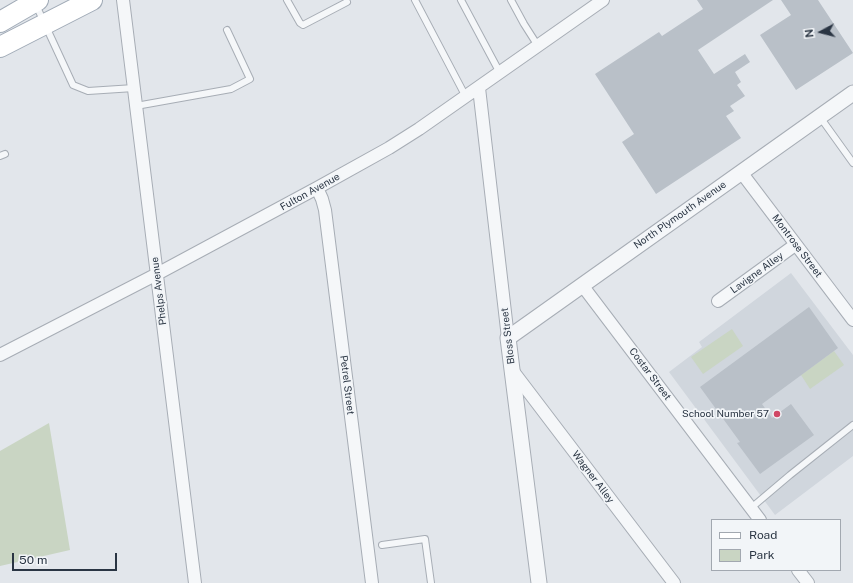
<!DOCTYPE html>
<html>
<head>
<meta charset="utf-8">
<style>
  body { margin:0 }
  #map { position:relative; width:853px; height:583px; overflow:hidden; background:#e2e6eb; font-family:"Public Sans",sans-serif }
  canvas { display:block }
  .legend { position:absolute; left:711px; top:519px; width:130px; height:52px; box-sizing:border-box; background:#f2f5f8; border:1px solid #a2a8b0; margin:0; padding:5px 7px; list-style:none; font-size:12px; color:#2a3543 }
  .legend li { display:flex; align-items:center; gap:8px; height:20px }
  .legend b { width:20px; border:1px solid #a2a8b0 }
  .north { position:absolute; left:801px; top:12px; width:40px; height:40px; -webkit-text-stroke:3px #f2f5f8; paint-order:stroke; rotate:263deg; font-size:11px; font-weight:700; line-height:16px; text-align:center; color:#2a3543 }
  .north::after { content:''; display:block; margin:auto; width:14px; height:18px; background:#2a3543; clip-path:polygon(50% 0,100% 100%,50% 72%,0 100%) }
  .scale { position:absolute; left:12px; top:553px; width:105px; height:18px; box-sizing:border-box; border:2px solid #2a3543; border-top:0; padding-left:5px; font-size:12px; line-height:14px; white-space:nowrap; color:#2a3543; -webkit-text-stroke:3px #f2f5f8; paint-order:stroke }
</style>
</head>
<body>
<div id="map">
<canvas width="853" height="583"></canvas>
<ul class="legend">
<li><b style="height:5px;background:#fff"></b>Road</li>
<li><b style="height:11px;background:#c9d5c3"></b>Park</li>
</ul>
<div class="north">N</div>
<div class="scale">50 m</div>
</div>
<script>
const c = document.querySelector('canvas').getContext('2d');
c.lineJoin = 'round';
function paint(path, color) { c.fillStyle = color; c.fill(path, 'evenodd'); }
const shape = rows => new Path2D(rows.map(r => 'M' + r).join(''));
function stroke(path, color, width, dash) { c.strokeStyle = color; c.lineWidth = width; c.lineCap = dash ? 'butt' : 'round'; c.setLineDash(dash || []); c.stroke(path); }
function write(font, color, halo, rows, align = 'center') {
  c.font = font + ' "Public Sans",sans-serif'; c.lineWidth = 3.5; c.setLineDash([]); c.textBaseline = 'middle'; c.strokeStyle = halo; c.fillStyle = color; for (const [text, x, y, turn = 0] of rows) {
    c.save(); c.translate(x, y); c.rotate((+turn || 0) * Math.PI / 180); c.textAlign = isNaN(turn) ? turn : align; if (halo) c.strokeText(text, 0, 0); c.fillText(text, 0, 0); c.restore();
  }
}
paint(shape([
  [791,273,853,355,853,456,775,515,669,372,702,347,699,342]
]), '#d0d6dd');
paint(shape([
  [732,329,743,346,703,374,691,357],
  [834,351,844,365,810,389,801,375],
  [49,423,70,550,0,566,0,451]
]), '#c9d5c3');
paint(shape([
  [697,0,773,0,698,50,714,74,745,54,750,62,735,72,741,82,737,85,745,96,730,106,734,111,726,116,741,138,656,194,622,142,634,134,595,74,659,32,662,36,703,9],
  [781,0,818,0,853,53,796,90,760,35,791,15],
  [809,307,838,348,762,404,772,418,791,404,814,435,760,474,737,443,740,442,700,387]
]), '#b9c0c8');
const service = shape([
  [287,0,300,23,303,25,347,2],
  [415,0,466,97],
  [461,0,500,73],
  [511,0,524,24,538,46],
  [36,5,73,85,88,91,134,88],
  [136,106,231,89,250,79,227,30],
  [820,117,853,163],
  [0,156,5,154],
  [751,508,790,475,853,425],
  [382,545,425,539,431,583]
]);
const minor = shape([
  [123,0,195,583],
  [479,88,508,338],
  [741,172,853,320],
  [317,188,322,199,325,210,372,583],
  [582,285,760,520],
  [718,301,795,245],
  [0,355,157,274,317,188,389,148,419,129,603,0],
  [512,370,674,583],
  [798,570,808,583]
]);
const tertiary = shape([
  [539,583,508,338,853,93]
]);
const primary = shape([
  [0,22,38,0],
  [0,47,92,0]
]);
stroke(service, '#a7adb5', 8);
stroke(minor, '#a7adb5', 14);
stroke(tertiary, '#a7adb5', 17);
stroke(primary, '#a1abb7', 22);
stroke(service, '#f5f7f9', 6);
stroke(minor, '#f5f7f9', 12);
stroke(tertiary, '#f5f7f9', 15);
stroke(primary, '#fff', 20);
for (const [x, y, r, color] of [
  [777,414,4,"#d04765"]
]) { const dot = new Path2D(); dot.arc(x, y, r, 0, 2 * Math.PI); c.fillStyle = color; c.fill(dot); stroke(dot, '#f2f5f8', 1.5); }
write('10px', '#2a3543', '#f2f5f8', [
  ["Fulton Avenue",310,192,-29],
  ["North Plymouth Avenue",680,215,-35],
  ["Montrose Street",797,246,53],
  ["Lavigne Alley",757,273,-36],
  ["Phelps Avenue",159,291,-97],
  ["Bloss Street",508,336,-97],
  ["Costar Street",650,374,53],
  ["Petrel Street",347,385,83],
  ["Wagner Alley",593,477,53]
]);
write('10px', '#2a3543', '#f2f5f8', [
  ["School Number 57",769,414]
], 'right');
</script>
</body>
</html>
